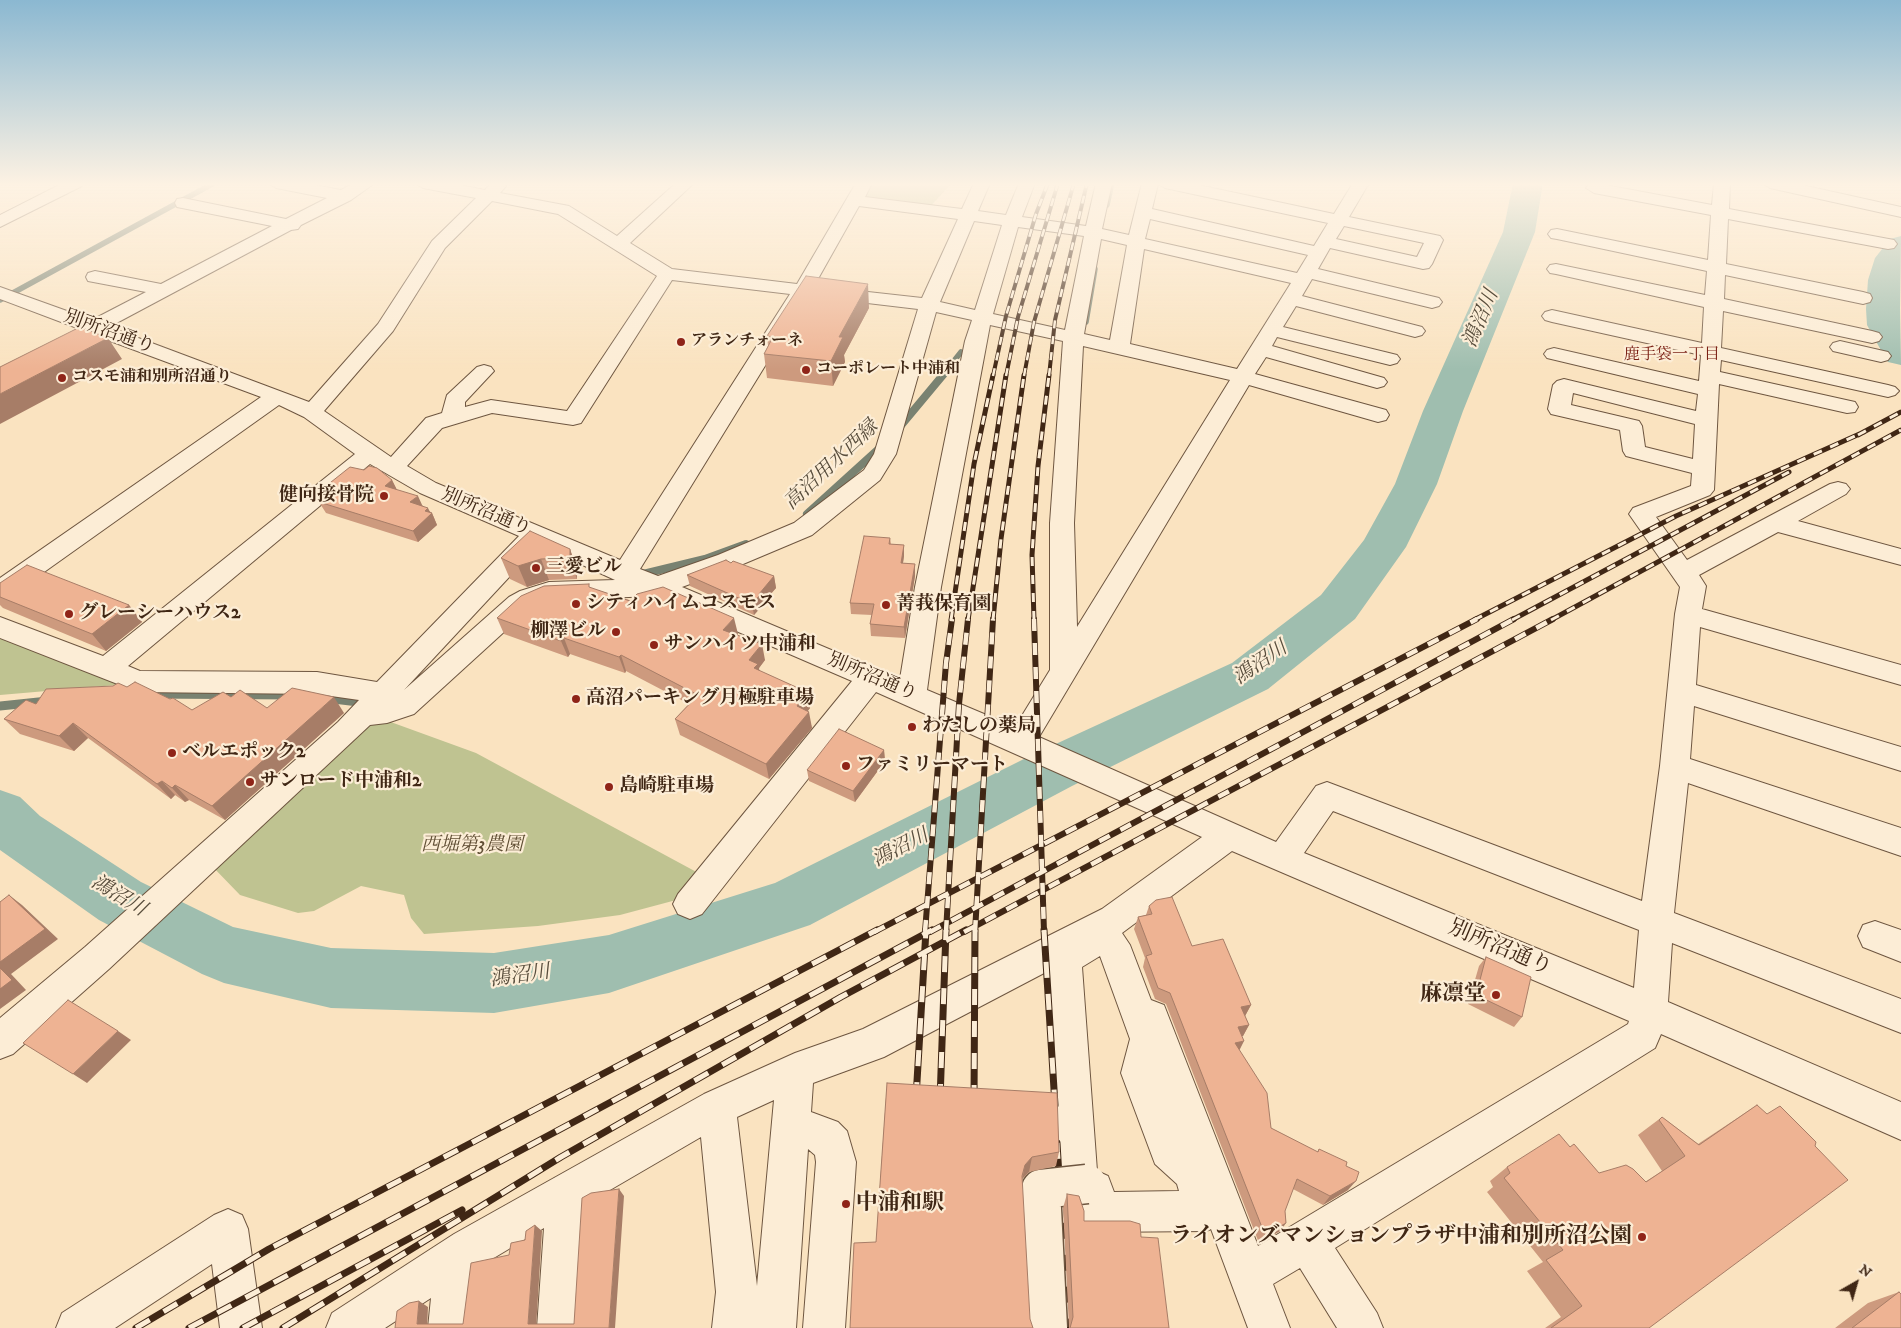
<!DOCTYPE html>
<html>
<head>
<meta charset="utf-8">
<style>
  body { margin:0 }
  #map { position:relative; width:1901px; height:1328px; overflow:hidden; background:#fae3c0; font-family:"IM FELL DW Pica",serif }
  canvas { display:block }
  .north { position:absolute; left:1831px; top:1258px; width:50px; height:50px; -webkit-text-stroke:4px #fcedd6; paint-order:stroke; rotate:38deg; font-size:14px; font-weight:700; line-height:20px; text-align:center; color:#402715 }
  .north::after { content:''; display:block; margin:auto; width:18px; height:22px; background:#402715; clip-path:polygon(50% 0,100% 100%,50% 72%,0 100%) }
</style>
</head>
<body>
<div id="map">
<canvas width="1901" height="1328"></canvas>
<div class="north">N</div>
</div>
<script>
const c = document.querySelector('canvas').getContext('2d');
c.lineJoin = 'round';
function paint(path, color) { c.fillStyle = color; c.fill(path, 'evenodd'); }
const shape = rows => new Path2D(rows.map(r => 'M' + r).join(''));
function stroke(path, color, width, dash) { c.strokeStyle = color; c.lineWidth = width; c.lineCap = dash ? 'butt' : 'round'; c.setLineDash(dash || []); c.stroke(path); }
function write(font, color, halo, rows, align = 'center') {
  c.font = font + ' "IM FELL DW Pica","Noto Serif JP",serif'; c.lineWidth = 4.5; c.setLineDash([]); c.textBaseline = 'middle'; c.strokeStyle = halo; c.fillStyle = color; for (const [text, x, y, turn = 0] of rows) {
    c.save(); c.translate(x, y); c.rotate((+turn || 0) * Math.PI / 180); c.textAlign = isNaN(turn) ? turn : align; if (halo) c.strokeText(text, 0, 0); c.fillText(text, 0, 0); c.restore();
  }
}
paint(shape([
  [867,183,952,183,928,209,853,200],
  [0,631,128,684,0,695],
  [388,721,476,753,702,875,680,899,620,915,538,926,424,934,411,918,404,895,361,886,314,911,298,913,240,895,210,864,364,723]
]), '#bfc391');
stroke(shape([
  [1107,205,1112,183],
  [0,300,214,183],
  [1086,322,1095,269],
  [942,376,961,352]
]), '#798271', 5.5);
stroke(shape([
  [898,429,943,375],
  [807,514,882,446],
  [639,575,705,559,746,544]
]), '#798271', 8);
stroke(shape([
  [148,694,295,695],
  [325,698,367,703],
  [0,706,48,701]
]), '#798271', 9);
paint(shape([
  [1513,183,1543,183,1535,232,1463,411,1437,484,1406,547,1355,619,1268,689,1072,786,810,925,609,993,494,1013,331,1008,224,983,202,974,99,920,0,850,0,790,20,797,40,816,141,882,233,927,331,948,494,953,609,935,775,883,1034,754,1232,663,1321,595,1364,540,1395,484,1423,411,1503,232,1513,183],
  [1901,236,1900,309,1901,365,1888,362,1883,354,1867,325,1866,309,1868,280,1875,258,1890,239,1901,236]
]), '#9fbeaf');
const minor = shape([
  [63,183,84,183,82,186,0,227,0,215,63,183],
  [268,183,304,183,341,190,354,183,375,183,351,200,301,225,298,229,291,230,109,327,309,402,378,324,432,241,476,198,423,188,415,183,450,183,485,190,491,183,504,183,506,186,500,193,569,206,617,236,676,183,694,183,630,243,672,269,797,284,856,183,872,183,865,197,962,209,974,183,990,183,978,211,1006,215,1019,183,1035,183,1022,217,1086,226,1096,183,1112,183,1102,229,1129,235,1142,183,1189,183,1334,214,1353,183,1369,183,1349,217,1440,236,1443,240,1432,264,1429,268,1423,269,1330,248,1318,269,1439,298,1442,302,1439,306,1432,308,1312,279,1302,296,1422,327,1425,331,1422,335,1415,337,1296,306,1283,327,1397,355,1400,359,1397,363,1390,365,1277,337,1272,346,1384,378,1387,382,1384,386,1377,388,1266,357,1255,374,1386,410,1389,415,1386,420,1378,422,1249,385,1039,737,1276,842,1316,786,1327,782,1642,901,1660,766,1675,614,1680,587,1629,514,1633,508,1691,486,1692,473,1626,456,1623,451,1620,430,1551,414,1548,409,1553,385,1557,381,1564,379,1696,411,1698,394,1547,358,1544,354,1547,350,1554,348,1699,381,1701,355,1552,322,1545,320,1542,316,1545,312,1552,310,1702,343,1704,307,1556,274,1550,273,1547,269,1550,265,1556,264,1705,295,1707,271,1557,239,1551,238,1548,234,1551,230,1557,229,1708,260,1711,215,1594,193,1586,188,1588,185,1595,183,1712,205,1714,183,1730,183,1729,209,1894,240,1897,244,1894,248,1888,249,1728,219,1726,264,1863,292,1870,294,1872,298,1870,302,1863,304,1725,275,1724,299,1872,331,1879,333,1882,337,1879,341,1872,343,1723,311,1721,348,1888,385,1895,387,1899,391,1895,395,1888,397,1721,360,1720,372,1855,402,1858,407,1855,412,1847,413,1719,384,1714,490,1710,495,1656,517,1687,560,1830,484,1838,482,1846,484,1850,489,1846,494,1798,521,1901,549,1901,565,1778,532,1699,575,1706,586,1702,609,1901,665,1901,685,1700,627,1696,685,1901,747,1901,771,1694,706,1690,759,1901,828,1901,856,1688,783,1674,913,1901,999,1901,1033,1672,943,1668,1002,1901,1102,1901,1140,1661,1034,1655,1048,1335,1248,1377,1313,1383,1328,1337,1328,1300,1268,1273,1284,1290,1328,1248,1328,1211,1229,1206,1231,1096,1232,1082,1226,1076,1208,1064,1203,1058,1189,1056,1109,1048,971,884,1057,813,1083,811,1112,838,1122,847,1131,856,1162,845,1328,803,1328,816,1162,815,1155,808,1149,796,1328,712,1328,716,1292,701,1137,586,1204,579,1328,537,1328,544,1228,477,1268,470,1328,428,1328,431,1298,385,1328,326,1328,332,1313,454,1234,704,1094,795,1053,863,1029,1102,909,1202,837,876,692,702,914,690,919,678,914,673,904,678,894,852,681,655,596,550,600,527,611,414,714,387,723,370,725,109,969,13,1054,0,1059,0,1018,85,947,338,722,359,700,317,694,138,692,0,638,0,617,103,656,355,454,304,417,279,405,9,597,0,600,0,578,261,397,94,335,83,339,76,337,73,333,77,328,0,299,0,287,92,320,146,292,88,281,86,277,88,273,95,271,161,284,272,226,177,207,175,203,177,199,183,198,286,219,327,198,276,188,268,183],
  [1158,184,1165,188,1328,223,1314,246,1152,209,1158,184],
  [492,201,558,214,657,276,567,411,491,400,465,407,465,402,494,371,491,367,484,365,477,367,447,395,442,413,426,418,391,457,324,411,393,331,445,248,492,201],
  [859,206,958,219,922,298,814,286,859,206],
  [1150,219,1308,255,1297,273,1145,239,1150,219],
  [974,221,1002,225,975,310,940,302,974,221],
  [1344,226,1424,243,1417,257,1336,239,1344,226],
  [1018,227,1084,236,1065,330,993,314,1018,227],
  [1101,239,1127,245,1110,340,1084,334,1101,239],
  [1144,249,1291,283,1237,369,1130,344,1144,249],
  [672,280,790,294,620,560,436,483,407,466,442,428,492,413,573,425,581,423,672,280],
  [808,296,918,309,874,454,864,470,794,523,718,555,658,576,640,569,808,296],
  [936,312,972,320,965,341,915,587,900,679,682,587,736,567,812,535,880,480,896,454,936,312],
  [990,325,1063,341,1050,523,1050,670,1015,727,927,690,941,587,990,325],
  [1083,346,1230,380,1077,627,1074,523,1083,346],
  [1573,393,1695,424,1693,459,1645,447,1642,426,1639,421,1571,405,1573,393],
  [370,464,420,493,519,536,377,682,317,672,140,671,128,666,370,464],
  [539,545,615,580,549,582,520,591,509,597,404,690,539,545],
  [1333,811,1639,930,1634,988,1304,853,1333,811],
  [1232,851,1629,1021,1628,1024,1258,1246,1164,1005,1151,1000,1130,945,1122,933,1232,851],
  [1100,956,1130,1039,1121,1073,1155,1164,1177,1184,1179,1191,1114,1192,1108,1176,1097,1171,1082,967,1100,956],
  [774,1100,757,1286,737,1117,774,1100],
  [1762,183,1793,183,1901,207,1901,217,1770,188,1762,183],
  [1840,341,1888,352,1891,356,1888,360,1881,362,1833,351,1830,347,1833,343,1840,341],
  [1875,921,1901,930,1901,962,1863,947,1858,936,1863,925,1875,921],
  [228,1209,242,1215,248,1229,262,1328,220,1328,212,1264,115,1328,56,1328,62,1313,214,1215,228,1209]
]);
stroke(minor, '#6e5640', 2);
paint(minor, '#fcedd6');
const railFar3 = shape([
  [993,376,1006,316,1036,214,1048,183],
  [1006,376,1018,317,1058,183],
  [1024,376,1034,322,1074,183],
  [1049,376,1055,320,1087,183]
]);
const railFar2 = shape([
  [1858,435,1901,412],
  [951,620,974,464,993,375],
  [968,620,1006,375],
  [993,620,1001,539,1024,375],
  [1034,620,1032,555,1038,466,1049,375],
  [1474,620,1676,516,1864,432],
  [1512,620,1789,472],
  [1551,620,1901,430]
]);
const railFar1 = shape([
  [1034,619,1044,932],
  [874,932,1477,619],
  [925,932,946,663,952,619],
  [930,932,1514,619],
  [946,932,959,704,968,619],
  [964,932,1553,619],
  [975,932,993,619]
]);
const rail = shape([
  [1044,930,1055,1105],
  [916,1098,926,930],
  [940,1100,946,930],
  [974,1101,975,930],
  [1057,1143,1068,1328],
  [136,1328,269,1249,877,930],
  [189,1328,932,930],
  [243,1328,462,1210],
  [283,1328,561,1157,841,997,966,930]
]);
stroke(railFar3, '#402715', 4);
stroke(railFar2, '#402715', 5);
stroke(railFar1, '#402715', 6);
stroke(rail, '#402715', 7);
stroke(railFar3, '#fcedd6', 2.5, [8]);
stroke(railFar2, '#fcedd6', 3, [9]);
stroke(railFar1, '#fcedd6', 4.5, [12]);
stroke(rail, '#fcedd6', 5, [16]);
const minorBridge = shape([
  [1048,1328,1041,1189,1087,1184]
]);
stroke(minorBridge, '#6e5640', 41, []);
stroke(minorBridge, '#fcedd6', 38);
paint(shape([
  [869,308,844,355,845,362,833,386,767,378,764,354,768,346,767,336],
  [392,480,397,490,423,506,432,513,437,525,418,542,326,513,319,502,325,497,321,490],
  [890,538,891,544,904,545,904,556,903,563,915,564,915,576,905,638,871,636,870,624,872,615,851,614,850,603],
  [570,549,577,570,577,579,549,580,527,587,510,579,501,558],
  [731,563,774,576,776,588,762,604,762,606,754,615,690,586,687,575],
  [0,583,129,605,142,622,106,651,3,608,0,605],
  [591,588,738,634,737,635,765,660,759,668,759,671,807,692,810,708,807,711,812,728,769,779,680,735,675,719,689,704,626,671,625,673,570,654,568,657,504,634,497,618],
  [127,687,192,710,231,697,267,708,344,713,225,820,189,800,185,802,175,795,171,799,88,738,74,751,20,734,4,719,36,704],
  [884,750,885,761,855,802,809,781,807,770],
  [1149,906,1192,946,1251,1005,1245,1016,1249,1025,1243,1036,1242,1036,1239,1050,1271,1128,1317,1152,1319,1149,1346,1166,1348,1190,1323,1205,1293,1189,1285,1211,1286,1223,1280,1231,1259,1243,1166,1004,1155,999,1143,967,1145,958,1134,929,1138,917,1146,915],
  [1486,957,1522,1017,1514,1027,1468,1004,1479,966],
  [887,1083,1059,1152,1056,1166,1029,1172,1022,1179,876,1242],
  [1757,1105,1649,1328,1545,1328,1561,1317,1527,1271,1543,1262,1487,1192,1493,1187,1490,1181,1507,1167,1570,1147,1574,1144,1599,1173,1645,1182,1662,1171,1638,1135,1662,1117,1698,1144],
  [1067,1194,1084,1221,1141,1237,1169,1328,1069,1328,1063,1208],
  [1899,1292,1901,1328,1835,1328,1868,1303]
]), '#cd9a7e');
paint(shape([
  [868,284,869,308,844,355,845,362,833,386,831,361,839,337],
  [108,338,122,359,0,424,0,394],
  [392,480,398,492,385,486],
  [418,496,423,507,410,502],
  [428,508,431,514,432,513,437,525,418,542,413,531,425,511],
  [904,545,904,556,901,575,901,563],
  [570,549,577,570,577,579,570,558],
  [541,559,549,580,527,587,518,566],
  [915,564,915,576,905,638,904,627],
  [774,576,776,588,762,604,762,606,754,615,752,604,759,594],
  [129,605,142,622,106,651,92,634],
  [734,618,738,634,727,646,723,630],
  [564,638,570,654,568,657,561,641],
  [762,644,765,660,759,668,761,680,749,660],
  [621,655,626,671,625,673,619,657],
  [807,692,810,708,800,722,797,706],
  [334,697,344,713,225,820,212,806],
  [809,712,812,728,769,779,766,764],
  [73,723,88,738,74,751,59,736],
  [884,750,885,761,855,802,853,791],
  [162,781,175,795,171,799,157,784],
  [175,785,189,800,185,802,172,788],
  [9,895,22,905,58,939,11,974,26,990,0,1009,0,962],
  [1251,1005,1245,1016,1236,1018,1241,1007],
  [1249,1025,1243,1036,1233,1038,1238,1027],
  [118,1031,131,1040,87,1083,73,1074],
  [1244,1041,1239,1051,1235,1043],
  [1032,1157,1029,1172,1022,1179,1020,1190,1025,1165],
  [1356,1181,1348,1190,1323,1205,1330,1196],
  [619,1189,624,1196,615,1328,609,1328],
  [1286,1223,1280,1231,1259,1243,1265,1235],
  [535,1225,542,1231,536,1328,528,1324],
  [419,1301,428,1307,427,1328,417,1324]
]), '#a77d67');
const building = shape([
  [806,276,868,284,839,337,843,337,831,361,764,354,773,337,767,336,806,276],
  [80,327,108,338,0,394,0,367,80,327],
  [369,466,377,468,392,480,385,486,418,496,410,502,428,508,425,511,432,513,413,531,319,502,327,496,321,490,350,467,364,470,369,466],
  [530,531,570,549,570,558,541,559,518,566,501,558,530,531],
  [864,536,890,538,889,544,904,545,901,563,915,564,904,627,870,624,874,604,850,603,864,536],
  [726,560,731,563,733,561,774,576,759,594,760,595,752,604,687,575,726,560],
  [27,565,129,605,92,634,0,597,0,583,27,565],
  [589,584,589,587,630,601,637,594,663,587,734,618,723,630,762,644,749,660,758,664,754,668,807,692,797,706,809,712,766,764,675,719,698,695,621,655,619,657,564,638,561,641,497,618,521,596,544,586,589,584],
  [135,682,170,699,173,698,192,710,223,692,231,697,240,690,267,708,292,688,334,697,212,806,175,785,172,788,162,781,157,784,73,723,59,736,4,719,26,700,36,704,46,689,113,686,118,683,127,687,135,682],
  [839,729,884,750,853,791,807,770,839,729],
  [9,895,45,929,0,962,0,902,9,895],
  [1172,897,1192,946,1223,939,1251,1005,1241,1007,1249,1025,1238,1027,1244,1041,1235,1043,1267,1093,1271,1128,1318,1152,1319,1149,1347,1162,1346,1166,1359,1172,1356,1181,1330,1196,1297,1179,1285,1211,1286,1223,1265,1235,1170,993,1158,988,1146,956,1152,954,1138,917,1152,914,1149,906,1156,900,1172,897],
  [1486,957,1531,977,1522,1017,1476,995,1486,957],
  [0,968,12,980,0,989,0,968],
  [68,1000,118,1031,73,1074,23,1043,68,1000],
  [887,1083,1057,1093,1059,1152,1032,1157,1025,1165,1022,1176,1030,1319,1033,1328,850,1328,854,1243,876,1242,887,1083],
  [1757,1105,1767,1114,1780,1106,1816,1142,1815,1146,1848,1180,1649,1328,1551,1328,1582,1306,1546,1260,1563,1250,1504,1178,1510,1173,1507,1167,1559,1134,1570,1147,1574,1144,1599,1173,1626,1165,1633,1169,1646,1182,1685,1156,1659,1120,1662,1117,1699,1145,1757,1105],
  [619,1189,609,1328,395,1328,397,1311,409,1303,419,1301,417,1324,463,1324,471,1263,509,1255,511,1243,525,1240,526,1231,535,1225,528,1324,574,1324,582,1198,591,1193,619,1189],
  [1067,1194,1079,1196,1084,1211,1084,1221,1130,1221,1140,1224,1141,1237,1158,1238,1169,1328,1070,1328,1073,1317,1067,1194],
  [1899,1292,1901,1294,1901,1328,1852,1328,1899,1292]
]);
paint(building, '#eeb393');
stroke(building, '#a77d67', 1);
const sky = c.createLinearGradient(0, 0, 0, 369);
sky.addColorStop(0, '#8bb8d1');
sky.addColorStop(0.5, '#fdf2e3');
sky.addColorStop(1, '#fdf2e300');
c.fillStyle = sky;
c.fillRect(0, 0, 1901, 369);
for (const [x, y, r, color] of [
  [681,342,5,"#8f2418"],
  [806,370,5,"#8f2418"],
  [62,378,5,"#8f2418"],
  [384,496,5,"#8f2418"],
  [536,568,5,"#8f2418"],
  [576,604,5,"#8f2418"],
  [886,605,5,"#8f2418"],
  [69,614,5,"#8f2418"],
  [616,632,5,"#8f2418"],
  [654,645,5,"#8f2418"],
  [576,699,5,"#8f2418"],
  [912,727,5,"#8f2418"],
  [172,753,5,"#8f2418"],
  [846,766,5,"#8f2418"],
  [250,782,5,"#8f2418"],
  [609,787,5,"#8f2418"],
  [1496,995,5,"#8f2418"],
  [846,1204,5,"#8f2418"],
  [1642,1237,5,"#8f2418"]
]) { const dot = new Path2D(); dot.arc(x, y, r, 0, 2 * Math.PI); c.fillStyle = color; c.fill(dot); stroke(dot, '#fcedd6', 2); }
write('bold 16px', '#402715', '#fcedd6', [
  ["アランチォーネ",691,342],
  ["コーポレート中浦和",816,370],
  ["コスモ浦和別所沼通り",72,378]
], 'left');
write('16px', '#7a1f14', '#fcedd6', [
  ["鹿手袋一丁目",1672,356]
]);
write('19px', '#402715', '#fcedd6', [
  ["別所沼通り",109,333,20],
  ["別所沼通り",486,513,23],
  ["別所沼通り",872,678,23]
]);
write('bold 19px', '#402715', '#fcedd6', [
  ["健向接骨院",374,496,"right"],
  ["三愛ビル",546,568],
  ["シティハイムコスモス",586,604],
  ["菁莪保育園",896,605],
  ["グレーシーハウス2",79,614],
  ["柳澤ビル",606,632,"right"],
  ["サンハイツ中浦和",664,645],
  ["高沼パーキング月極駐車場",586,699],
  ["わたしの薬局",922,727],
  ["ベルエポック2",182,753],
  ["ファミリーマート",856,766],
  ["サンロード中浦和2",260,782],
  ["島崎駐車場",619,787]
], 'left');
write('italic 19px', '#604e34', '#fcedd6', [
  ["西堀第3農園",472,846]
]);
write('italic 20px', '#584d3c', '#fcedd6', [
  ["鴻沼川",1482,319,-67],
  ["高沼用水西縁",832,466,-43],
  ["鴻沼川",1261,664,-34],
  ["鴻沼川",901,849,-27],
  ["鴻沼川",118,897,31],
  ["鴻沼川",520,977,-8]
]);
write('22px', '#402715', '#fcedd6', [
  ["別所沼通り",1500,949,23]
]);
write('bold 22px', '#402715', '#fcedd6', [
  ["麻凛堂",1486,995],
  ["中浦和駅",856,1204,"left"],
  ["ライオンズマンションプラザ中浦和別所沼公園",1632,1237]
], 'right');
</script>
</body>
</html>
